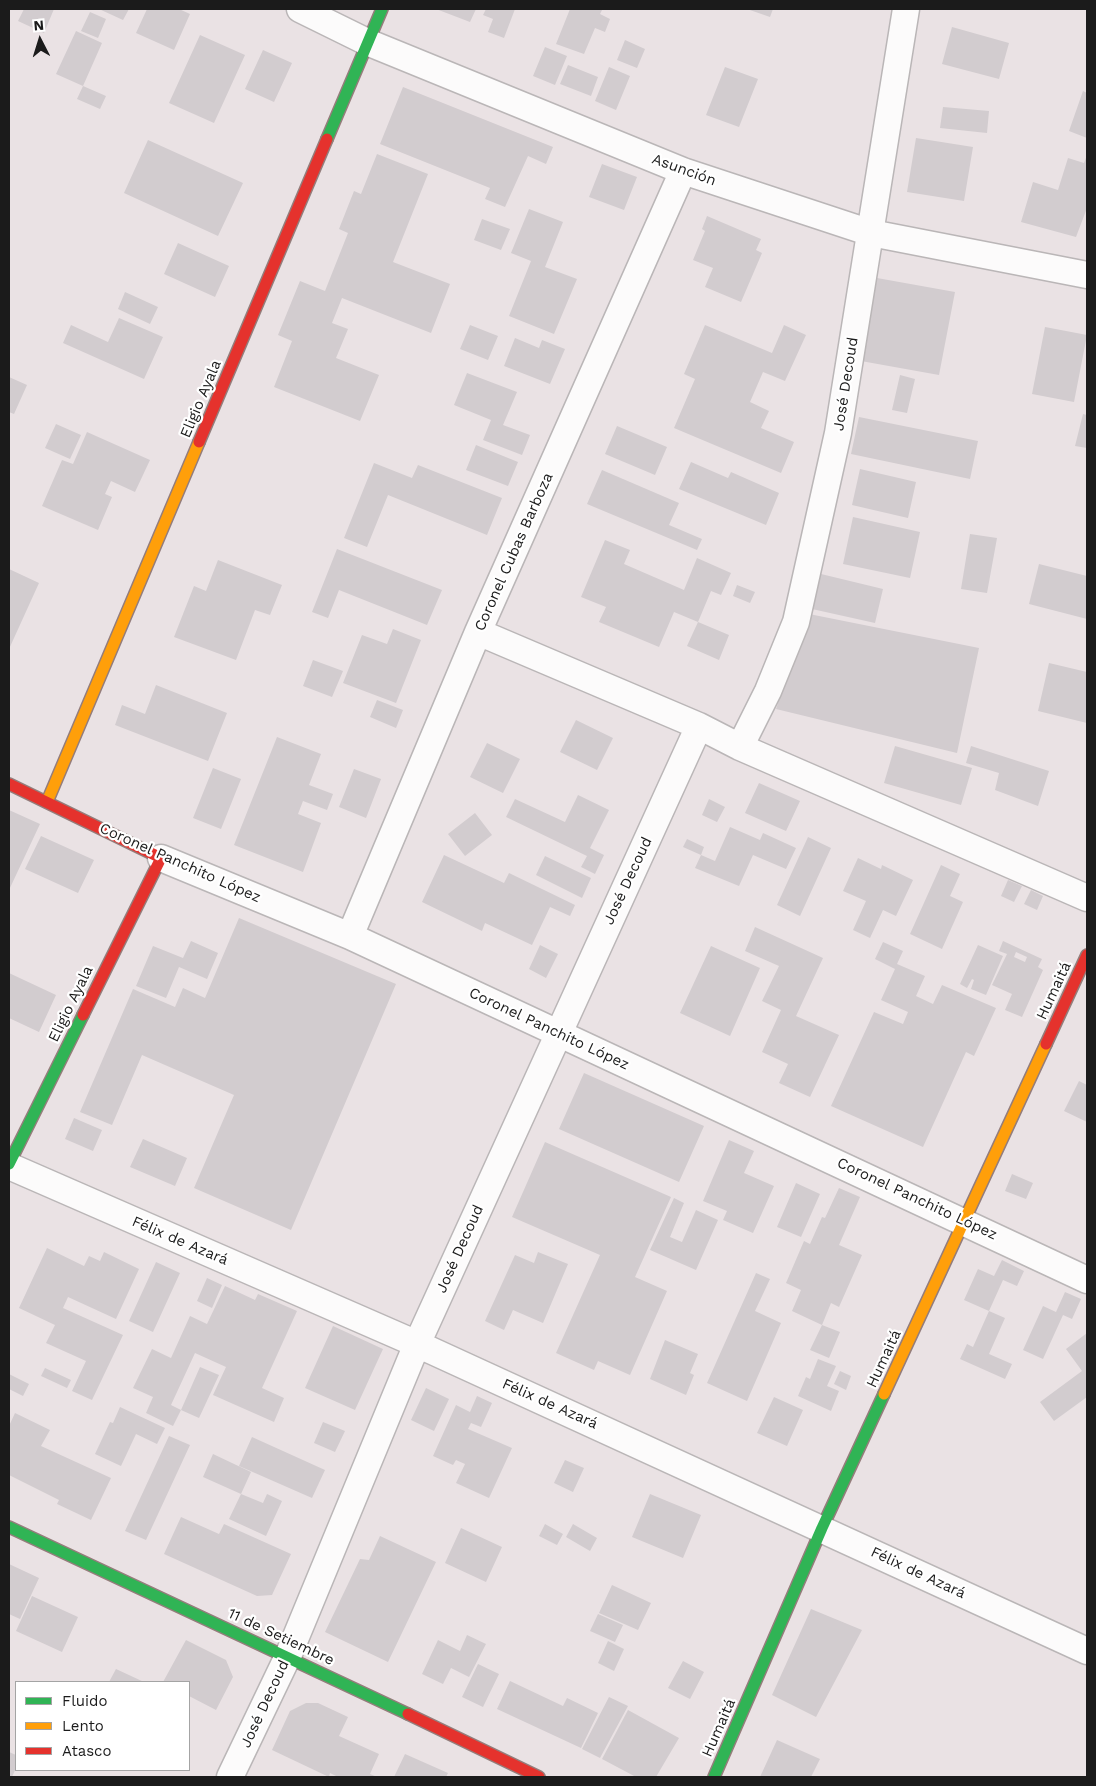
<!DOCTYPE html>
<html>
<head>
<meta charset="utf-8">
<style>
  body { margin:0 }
  #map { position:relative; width:1096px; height:1786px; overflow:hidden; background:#eae2e4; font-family:"Work Sans",sans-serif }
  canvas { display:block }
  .frame { position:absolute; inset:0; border:10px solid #1b1b1b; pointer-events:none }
  .legend { position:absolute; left:15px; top:1681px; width:175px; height:90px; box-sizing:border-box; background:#fff; border:1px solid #a4a4a4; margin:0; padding:6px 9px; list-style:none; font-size:15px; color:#1b1b1b }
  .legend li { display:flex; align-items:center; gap:10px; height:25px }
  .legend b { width:25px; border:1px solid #a4a4a4 }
  .north { position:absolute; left:15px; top:15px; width:50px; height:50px; -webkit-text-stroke:4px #fff; paint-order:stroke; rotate:355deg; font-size:14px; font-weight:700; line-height:20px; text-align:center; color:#1b1b1b }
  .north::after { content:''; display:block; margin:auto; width:18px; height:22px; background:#1b1b1b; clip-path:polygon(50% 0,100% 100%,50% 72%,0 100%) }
</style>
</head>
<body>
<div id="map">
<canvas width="1096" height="1786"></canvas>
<div class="frame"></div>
<ul class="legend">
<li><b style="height:6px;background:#30b455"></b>Fluido</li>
<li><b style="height:6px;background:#ff9f0a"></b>Lento</li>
<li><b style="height:6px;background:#e5322d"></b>Atasco</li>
</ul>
<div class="north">N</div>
</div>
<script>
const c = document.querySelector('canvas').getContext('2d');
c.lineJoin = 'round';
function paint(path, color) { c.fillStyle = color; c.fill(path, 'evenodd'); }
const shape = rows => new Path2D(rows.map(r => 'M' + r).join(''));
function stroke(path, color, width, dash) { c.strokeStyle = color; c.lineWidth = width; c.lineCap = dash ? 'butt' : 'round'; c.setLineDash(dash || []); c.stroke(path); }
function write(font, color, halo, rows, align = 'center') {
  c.font = font + ' "Work Sans",sans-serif'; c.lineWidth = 4.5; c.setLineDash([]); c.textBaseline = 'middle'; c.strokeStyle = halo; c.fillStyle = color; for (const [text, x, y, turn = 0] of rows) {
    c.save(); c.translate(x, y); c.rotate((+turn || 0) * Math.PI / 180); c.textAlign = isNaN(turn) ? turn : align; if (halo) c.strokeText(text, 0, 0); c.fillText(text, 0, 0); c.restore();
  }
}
paint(shape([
  [24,9,54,9,44,33,18,21],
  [99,9,129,9,123,20],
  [147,9,179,9,190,14,174,50,136,33],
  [436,9,476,9,470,22],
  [486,9,515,9,504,38,488,32,493,19,483,15],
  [570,9,597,9,602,10,600,14,610,19,605,32,595,28,584,54,556,44],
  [747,9,773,9,770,17],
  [90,12,106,19,98,38,81,31],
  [952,27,1009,43,999,79,942,64],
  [76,31,102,43,83,86,106,96,100,109,77,99,83,86,56,74],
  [200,35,245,55,214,123,169,103],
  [625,40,645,49,637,68,617,60],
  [545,47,567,56,555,85,533,76],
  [263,50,292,63,274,102,245,89],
  [568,65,598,77,591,96,560,84],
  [609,67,630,76,616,110,595,101],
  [725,67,758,79,739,127,706,115],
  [403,87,553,147,546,164,528,156,505,207,485,199,490,188,380,144],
  [1083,91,1087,93,1087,138,1069,131],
  [943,107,989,111,987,133,940,128],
  [916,138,973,147,964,201,907,192],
  [148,140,243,183,218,236,124,193],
  [377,154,428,174,393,262,450,284,431,333,342,298,332,323,348,329,336,358,379,375,360,421,274,387,292,341,278,335,300,281,325,291,348,233,339,229,354,191,361,194],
  [1087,155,1087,208,1076,237,1021,222,1033,182,1058,190,1068,158,1084,163],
  [602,164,637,177,624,210,589,197],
  [529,209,563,222,545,267,577,279,554,334,509,316,531,261,511,253],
  [707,216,761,239,756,250,762,253,741,302,705,287,713,268,693,260,705,231,702,229],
  [482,219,510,229,501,250,474,240],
  [178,243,229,266,215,297,164,274],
  [877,278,955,292,939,375,861,361],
  [125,292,158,307,150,324,118,309],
  [119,318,163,337,144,379,63,343,71,325,108,342],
  [470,325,498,336,488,360,460,349],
  [705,325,772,353,784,325,806,335,785,381,763,372,750,402,769,411,761,428,794,442,781,473,674,428,695,379,684,374],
  [1045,327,1087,335,1074,402,1032,394],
  [515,338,539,348,542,340,565,349,550,384,504,366],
  [467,373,517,392,503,425,530,435,522,455,483,440,491,420,454,405],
  [900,375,915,379,907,413,892,410],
  [9,377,27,385,14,414,9,412],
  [1083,414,1087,415,1087,448,1075,446],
  [859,417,978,441,970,479,851,454],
  [56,424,81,435,70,459,45,448],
  [617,426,667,447,655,475,605,454],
  [87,432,150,460,135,492,111,481,105,494,112,497,98,530,42,506,62,460,73,464],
  [476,445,518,462,508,486,466,470],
  [691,462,728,478,731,472,779,493,766,525,679,489],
  [374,463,412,478,418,465,502,498,487,535,388,495,367,547,344,538],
  [860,469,916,482,908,518,852,505],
  [602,470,679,503,669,525,702,539,697,550,587,504],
  [853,517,920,532,910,578,843,564],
  [970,534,997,538,987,593,961,589],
  [605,540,630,550,624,564,684,590,697,558,731,573,721,595,711,591,698,622,674,612,659,647,599,622,606,607,581,597],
  [337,549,442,590,427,625,339,590,328,618,312,612],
  [218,560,282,585,270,615,255,610,236,660,174,637,194,586,206,591],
  [1039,564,1087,576,1087,619,1029,604],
  [9,569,39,583,9,649],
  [821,574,883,589,875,623,812,609],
  [737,585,755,592,750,603,733,596],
  [809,614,979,648,957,753,776,709],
  [698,622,729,635,719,660,687,646],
  [393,629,421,640,396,703,343,683,362,635,387,644],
  [313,660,343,671,332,697,303,686],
  [1049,663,1087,672,1087,723,1038,711],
  [156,685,227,713,208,761,115,725,122,705,145,714],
  [377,700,403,710,396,728,370,717],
  [576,720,613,738,597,770,560,752],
  [277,737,321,754,309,785,333,794,327,810,303,801,298,814,321,823,303,872,234,845],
  [487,743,520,759,503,793,470,777],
  [895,746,972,768,961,805,884,783],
  [971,746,1049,771,1038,806,995,790,999,773,966,763],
  [213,768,241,779,221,829,193,818],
  [354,769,381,779,366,818,339,807],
  [759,783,800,801,786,831,745,813],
  [578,795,609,810,590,848,604,855,595,874,581,867,587,856,506,817,515,799,565,822],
  [709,799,725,807,717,822,702,815],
  [9,810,40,824,9,890],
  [475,813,492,835,465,856,448,834],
  [730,827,760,840,763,833,796,848,786,869,753,855,739,886,695,868,701,855,715,861],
  [41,836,94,860,78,893,25,869],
  [808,837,831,848,800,916,777,905],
  [687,839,704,847,701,855,683,847],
  [444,855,504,883,509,873,575,905,570,916,550,907,532,945,485,923,482,931,422,902],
  [545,856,591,878,582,898,536,875],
  [858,858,881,869,882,865,913,880,896,916,883,910,870,938,853,930,866,901,843,891],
  [941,865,960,874,950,896,963,902,942,949,910,934],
  [1008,880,1022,886,1014,902,1001,896],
  [1031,890,1043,896,1037,910,1024,904],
  [239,918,396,984,291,1230,194,1188,234,1095,142,1055,112,1125,80,1112,133,989,175,1007,183,988,205,998],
  [755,927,823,958,796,1016,839,1035,810,1097,779,1083,788,1064,762,1052,781,1010,762,1001,779,966,745,951],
  [191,941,218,953,207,979,179,967,166,998,136,986,153,946,183,958],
  [1003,941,1042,959,1038,967,1043,970,1022,1017,1005,1010,1012,994,992,985,1007,954,999,951],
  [1016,952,1027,957,1025,962,1014,957],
  [883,942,903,951,897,964,925,976,916,996,933,1004,942,985,996,1008,974,1056,966,1052,923,1147,831,1106,874,1012,903,1024,908,1012,881,1000,895,969,875,959],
  [540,945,558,954,546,978,529,969],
  [978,945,1003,956,986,995,971,989,974,980,972,979,967,988,960,984],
  [711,946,760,968,730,1036,680,1013],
  [9,973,56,995,39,1032,9,1018],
  [584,1073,704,1126,679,1182,559,1129],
  [1079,1081,1087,1085,1087,1122,1064,1111],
  [74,1118,102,1130,93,1151,65,1139],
  [143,1139,187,1158,175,1186,130,1167],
  [729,1140,754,1151,744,1173,774,1186,753,1233,723,1220,727,1211,703,1201],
  [545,1142,671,1197,635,1277,667,1291,630,1375,598,1361,594,1370,556,1353,600,1255,512,1217],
  [1012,1174,1033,1183,1026,1199,1005,1191],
  [796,1183,820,1194,801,1237,777,1227],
  [839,1188,860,1197,839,1245,862,1255,839,1307,831,1303,822,1325,840,1332,829,1358,810,1350,822,1325,792,1311,801,1290,786,1283,804,1241,810,1244,822,1217,825,1218],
  [674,1198,684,1203,670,1237,682,1242,696,1210,718,1220,696,1270,650,1250],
  [47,1248,84,1266,89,1256,100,1261,104,1252,139,1269,116,1319,68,1297,63,1308,123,1335,92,1400,72,1391,86,1361,46,1343,55,1325,19,1308],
  [538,1252,568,1264,543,1323,513,1310,504,1330,485,1321,515,1255,534,1263],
  [1002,1260,1024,1271,1017,1286,1003,1280,989,1311,1005,1318,989,1354,1012,1364,1005,1379,960,1359,967,1344,973,1347,989,1311,964,1300,978,1269,994,1276],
  [156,1262,180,1273,153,1332,129,1321],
  [756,1273,770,1279,755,1311,781,1323,747,1401,707,1383],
  [207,1278,222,1285,212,1308,197,1301],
  [225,1286,255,1300,258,1294,297,1311,262,1388,284,1398,274,1422,213,1395,226,1367,195,1353,171,1405,181,1410,173,1426,146,1413,153,1397,133,1388,152,1349,171,1358,190,1316,207,1324],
  [1065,1292,1081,1299,1072,1319,1063,1315,1043,1359,1023,1350,1043,1306,1056,1312],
  [333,1326,383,1349,355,1410,305,1388],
  [1087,1333,1087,1397,1054,1421,1040,1402,1082,1371,1066,1349],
  [665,1340,698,1354,690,1373,694,1375,686,1395,650,1379],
  [818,1359,836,1366,827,1386,839,1391,831,1411,798,1396,806,1377,810,1379],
  [200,1367,219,1375,199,1418,181,1410],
  [45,1368,71,1380,67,1388,41,1376],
  [840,1371,851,1376,846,1390,834,1384],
  [9,1374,29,1384,23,1396,9,1389],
  [426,1388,449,1399,434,1431,411,1420],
  [477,1396,492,1403,481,1427,471,1423,468,1429,512,1448,489,1498,456,1483,465,1464,456,1460,453,1465,433,1456,456,1405,470,1412],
  [774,1397,803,1410,787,1446,757,1433],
  [120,1407,165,1428,157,1444,136,1434,121,1466,95,1454,110,1422,113,1423],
  [15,1413,50,1430,41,1446,111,1478,91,1520,57,1504,59,1500,9,1475,9,1426],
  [323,1422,345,1431,335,1452,314,1443],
  [169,1436,190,1445,146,1540,125,1531],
  [252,1437,325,1470,312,1498,239,1466],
  [213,1454,251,1472,241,1494,203,1477],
  [565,1460,584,1468,573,1492,554,1483],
  [241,1494,263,1503,267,1494,282,1501,266,1536,229,1519],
  [650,1494,701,1515,683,1558,632,1537],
  [181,1517,219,1534,224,1524,291,1554,272,1595,257,1596,164,1554],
  [545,1524,563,1534,557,1545,539,1536],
  [573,1524,597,1538,590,1551,566,1537],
  [461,1528,502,1547,486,1582,445,1563],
  [380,1536,436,1562,388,1662,325,1632,360,1559,369,1560],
  [9,1564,39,1578,20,1619,9,1614],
  [612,1585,651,1603,638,1630,599,1613],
  [32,1596,78,1617,62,1652,16,1631],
  [811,1609,862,1630,816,1717,772,1695],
  [598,1614,623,1625,615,1642,590,1631],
  [467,1635,486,1644,469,1677,451,1668,443,1684,422,1674,438,1640,460,1651],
  [186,1640,226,1660,233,1677,216,1710,189,1696,189,1682,163,1682],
  [608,1641,624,1649,614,1671,598,1663],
  [683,1661,704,1672,690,1699,668,1688],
  [478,1664,499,1674,483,1707,462,1697],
  [116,1669,144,1682,109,1682],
  [510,1681,563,1706,567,1698,598,1713,581,1748,497,1709],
  [609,1697,628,1706,600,1758,582,1749],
  [306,1703,318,1703,348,1717,339,1736,379,1754,370,1774,377,1777,338,1777,330,1773,329,1777,272,1750,290,1711],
  [628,1710,679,1738,656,1777,636,1777,602,1759],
  [777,1740,820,1759,811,1777,760,1777],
  [9,1752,16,1755,16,1768,12,1777,9,1777],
  [405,1754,448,1773,446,1777,394,1777]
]), '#d2cccf');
const street = shape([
  [300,9,367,42,683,171,871,233,1087,275],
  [478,632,699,726,740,747,1087,898],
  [740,747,768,691,796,622,838,433,906,9],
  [161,858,350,936,1087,1280],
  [350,936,478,632,683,171],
  [9,1166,417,1344,1087,1651],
  [230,1777,288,1656,417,1344,699,726]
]);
const fast = shape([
  [327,139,382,9],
  [9,1164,83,1015],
  [9,1527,408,1714],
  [714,1777,822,1528,884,1394]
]);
const slow = shape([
  [47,802,199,442],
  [884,1394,1046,1044]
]);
const jam = shape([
  [199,442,327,139],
  [9,784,161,858,83,1015],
  [1046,1044,1087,955],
  [408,1714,539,1777]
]);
stroke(street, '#bab6b7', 29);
stroke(fast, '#947d7b', 14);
stroke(slow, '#947d7b', 14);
stroke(jam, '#947d7b', 14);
stroke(street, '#fcfbfb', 26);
stroke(fast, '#30b455', 11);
stroke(slow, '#ff9f0a', 11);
stroke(jam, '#e5322d', 11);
write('15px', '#1b1b1b', '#fff', [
  ["Asunción",684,170,20],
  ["José Decoud",846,384,-81],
  ["Eligio Ayala",201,399,-67],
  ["Coronel Cubas Barboza",514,552,-66],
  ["Coronel Panchito López",180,863,24],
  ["José Decoud",628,881,-65],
  ["Humaitá",1054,991,-65],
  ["Eligio Ayala",71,1004,-64],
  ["Coronel Panchito López",549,1029,25],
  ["Coronel Panchito López",917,1199,25],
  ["Félix de Azará",180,1241,23],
  ["José Decoud",460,1249,-66],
  ["Humaitá",884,1359,-65],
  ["Félix de Azará",550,1404,24],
  ["Félix de Azará",918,1573,25],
  ["11 de Setiembre",281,1637,25],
  ["José Decoud",265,1704,-65],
  ["Humaitá",719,1728,-66]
]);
</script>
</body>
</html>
